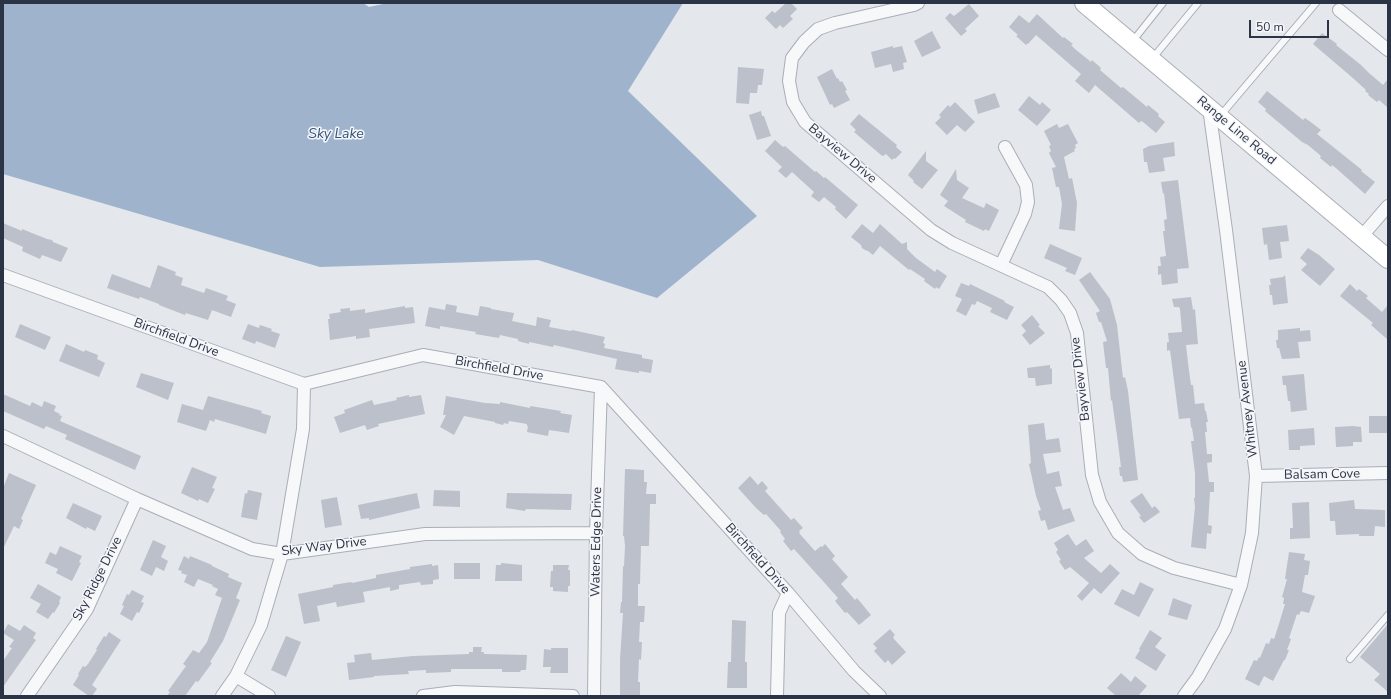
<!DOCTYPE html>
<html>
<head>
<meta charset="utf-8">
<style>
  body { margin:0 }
  #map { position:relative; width:1391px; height:699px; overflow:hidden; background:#e4e7ec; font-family:"Nunito Sans",sans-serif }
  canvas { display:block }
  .frame { position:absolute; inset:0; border:4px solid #2b3445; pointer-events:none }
  .scale { position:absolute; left:1249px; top:20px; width:80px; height:18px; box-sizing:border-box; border:2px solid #2b3445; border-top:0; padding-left:5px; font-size:12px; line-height:14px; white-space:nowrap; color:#2b3445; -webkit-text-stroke:3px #f4f6f9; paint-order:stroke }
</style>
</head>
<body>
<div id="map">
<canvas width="1391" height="699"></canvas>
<div class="frame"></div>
<div class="scale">50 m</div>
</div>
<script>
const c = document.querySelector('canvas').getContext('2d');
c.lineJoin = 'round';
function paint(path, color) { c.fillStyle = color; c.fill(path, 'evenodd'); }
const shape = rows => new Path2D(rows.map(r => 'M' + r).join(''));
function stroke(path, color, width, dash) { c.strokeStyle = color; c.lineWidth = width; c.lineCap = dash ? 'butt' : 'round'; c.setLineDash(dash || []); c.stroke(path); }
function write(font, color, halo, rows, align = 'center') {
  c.font = font + ' "Nunito Sans",sans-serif'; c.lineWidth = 3; c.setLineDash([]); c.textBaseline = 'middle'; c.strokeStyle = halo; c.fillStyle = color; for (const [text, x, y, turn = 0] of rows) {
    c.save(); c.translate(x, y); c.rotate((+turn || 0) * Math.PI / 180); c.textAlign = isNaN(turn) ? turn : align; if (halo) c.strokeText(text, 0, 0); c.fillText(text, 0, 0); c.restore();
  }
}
paint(shape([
  [3,3,363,3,369,7,388,3,683,3,628,91,757,216,657,298,538,260,320,267,3,174]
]), '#9fb4cc');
paint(shape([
  [786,3,791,3,797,9,790,16,793,19,783,28,780,25,776,29,765,18,772,11,775,13],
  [969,4,979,16,965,29,967,31,961,36,945,18,950,13,954,16],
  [1037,14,1063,38,1064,37,1073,44,1071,45,1075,49,1091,62,1092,60,1101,68,1100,70,1121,88,1123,87,1147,107,1148,105,1159,114,1158,116,1165,122,1156,133,1143,122,1141,121,1139,123,1095,85,1089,93,1075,81,1081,74,1036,35,1028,44,1028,43,1026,45,1016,36,1018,35,1009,27,1019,15,1029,23],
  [932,31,941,48,922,57,914,41],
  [1322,33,1337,44,1336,45,1361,65,1369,73,1383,85,1388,79,1388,108,1379,100,1377,102,1368,95,1369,94,1365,91,1366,90,1354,79,1313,44],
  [893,46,893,48,902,46,907,62,903,63,904,69,893,72,891,64,875,68,871,52],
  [738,67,764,69,762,85,758,85,757,93,750,93,749,104,736,103],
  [832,69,837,79,838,78,840,82,842,81,847,90,845,91,850,100,834,108,832,104,830,105,817,77],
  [1267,91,1303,120,1305,118,1312,123,1321,130,1317,134,1362,170,1361,171,1375,182,1365,194,1337,169,1332,165,1331,167,1320,158,1321,156,1308,145,1302,142,1265,111,1266,109,1258,102],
  [995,93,1000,107,978,114,974,100],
  [1029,96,1040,105,1042,102,1051,110,1037,126,1018,110],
  [955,102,975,122,965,132,957,125,947,135,935,123,941,117,939,115,948,105,950,107],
  [761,111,762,116,764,116,771,136,757,140,749,115],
  [859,114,897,145,896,147,902,152,895,159,894,158,892,160,886,154,883,156,881,155,854,132,856,130,850,124],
  [1057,124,1059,128,1068,124,1078,143,1075,145,1076,148,1074,149,1075,151,1064,157,1069,179,1072,178,1077,203,1075,231,1059,229,1062,204,1059,187,1056,187,1052,168,1056,167,1049,153,1051,151,1049,146,1051,145,1044,131],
  [775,140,783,147,785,146,815,172,816,171,824,178,825,177,858,205,846,219,835,209,836,207,824,197,819,202,811,196,814,192,792,172,786,178,778,171,782,167,765,151],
  [1174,142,1175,156,1163,158,1165,171,1149,173,1147,162,1144,162,1143,149,1149,146],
  [926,151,926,161,938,170,922,189,913,182,914,181,908,175],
  [956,169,957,180,969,188,962,198,984,208,986,203,999,210,989,231,985,229,984,231,965,222,966,220,944,206,948,201,940,195],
  [1178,180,1189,268,1177,269,1178,283,1162,285,1161,274,1158,275,1158,266,1161,266,1160,257,1166,256,1163,231,1165,231,1164,220,1167,219,1164,193,1163,194,1161,182],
  [3,223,22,231,22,229,47,239,52,240,53,242,68,248,61,262,42,255,40,259,22,251,23,247,3,238],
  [862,224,873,233,880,224,902,244,907,242,907,249,916,258,935,272,937,269,947,276,939,289,936,287,935,289,924,281,925,279,910,269,909,270,880,246,873,255,868,251,865,250,862,248,861,245,851,237],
  [1287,225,1289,241,1280,242,1282,258,1269,260,1267,244,1264,245,1262,228],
  [1050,244,1082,258,1075,275,1065,271,1067,268,1044,258],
  [1308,248,1319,255,1335,269,1320,286,1301,270,1307,264,1300,258],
  [158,265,176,272,175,275,183,278,181,285,204,293,206,288,228,296,226,300,236,304,231,317,212,310,208,320,186,313,185,315,159,305,159,304,140,297,139,299,107,288,112,274,150,288],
  [1090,272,1110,299,1117,325,1123,378,1125,377,1128,391,1138,480,1123,482,1122,476,1120,476,1119,467,1121,467,1118,443,1112,400,1111,401,1108,368,1106,368,1103,342,1107,341,1101,322,1099,322,1096,313,1100,311,1079,280],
  [1285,275,1288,303,1273,305,1272,295,1270,295,1269,285,1271,285,1270,279,1283,277],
  [961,283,969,286,970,284,1005,301,1004,302,1014,307,1007,320,990,312,992,308,977,301,975,305,972,304,966,316,956,311,962,299,955,296],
  [1350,284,1357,291,1359,289,1368,296,1366,298,1382,312,1388,305,1388,340,1371,325,1373,323,1340,296],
  [1191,297,1193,310,1195,309,1198,344,1186,345,1189,371,1191,385,1193,385,1195,404,1204,403,1205,411,1206,411,1208,422,1206,422,1207,432,1205,432,1207,454,1212,454,1212,462,1207,463,1209,482,1214,482,1214,492,1210,492,1208,525,1212,526,1211,534,1207,533,1206,549,1191,547,1195,507,1194,498,1195,498,1195,473,1191,441,1194,441,1192,428,1191,427,1190,418,1179,419,1170,350,1167,351,1167,342,1169,342,1168,333,1182,332,1180,309,1179,307,1174,307,1172,299],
  [446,304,457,306,456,312,478,316,480,306,491,308,491,309,514,313,512,321,536,326,537,317,551,320,549,327,571,331,572,330,605,337,603,343,605,344,604,348,642,355,642,358,653,360,651,373,639,371,639,373,615,369,617,359,554,345,553,347,529,342,529,344,518,341,518,339,500,335,499,338,475,334,476,332,440,326,440,329,425,326,429,307,445,310],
  [405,306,405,308,413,307,415,323,369,329,370,337,356,339,356,336,330,340,328,319,330,319,329,314,341,312,340,309,350,308,350,311,365,309,365,313],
  [1032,315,1040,325,1038,326,1045,333,1030,345,1022,335,1026,331,1021,325],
  [20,324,51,337,45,350,15,337],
  [248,324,259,328,260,325,272,329,271,331,280,334,275,348,256,341,255,344,242,339],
  [1300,328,1300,331,1310,330,1311,341,1298,342,1300,358,1282,359,1279,348,1277,348,1276,340,1278,340,1278,330],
  [66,344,84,352,85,350,98,355,97,359,105,363,99,377,59,361],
  [1050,365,1050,369,1052,368,1052,384,1036,386,1035,378,1028,378,1027,368],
  [141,373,174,383,168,400,136,387],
  [1304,374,1307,410,1291,412,1290,401,1288,401,1286,385,1283,385,1282,376],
  [3,394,30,406,32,402,42,407,44,401,56,406,54,411,60,414,59,415,62,416,60,421,141,456,135,470,65,439,67,435,46,426,44,429,3,411],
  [409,395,409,397,421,395,425,414,378,424,379,426,367,430,365,425,340,433,334,417,345,413,344,410,372,400,374,405,397,400,396,398],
  [208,396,262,411,261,413,271,416,266,434,215,419,214,422,210,420,206,431,177,422,182,404,203,410],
  [446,396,485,403,500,404,500,402,530,408,530,406,561,411,560,413,572,415,569,433,549,430,548,436,527,432,528,426,527,426,527,424,509,421,508,424,504,423,503,425,495,423,495,422,464,416,454,435,440,427,446,415,443,415],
  [1369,416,1388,416,1388,433,1369,433],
  [1044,423,1046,440,1059,438,1061,452,1043,454,1047,474,1059,471,1062,486,1055,487,1063,510,1070,508,1075,521,1048,530,1045,520,1041,521,1038,511,1041,510,1036,496,1029,464,1031,463,1028,425],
  [1353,426,1361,427,1362,442,1353,442,1353,446,1336,447,1335,427],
  [1314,428,1315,445,1300,446,1300,450,1289,450,1288,430],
  [192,467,217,477,212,488,215,489,208,503,199,499,198,501,181,493],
  [625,469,644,470,644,482,647,482,646,494,656,494,656,504,650,504,650,506,649,546,641,546,640,584,638,584,638,606,645,606,644,622,640,622,639,642,642,642,641,660,639,659,638,682,640,682,640,696,620,696,620,659,623,613,620,613,621,602,622,602,623,566,624,566,625,546,624,536,623,536],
  [9,473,36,485,21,519,23,520,19,529,14,526,3,549,3,488],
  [750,476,758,485,762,481,768,488,765,491,791,520,794,518,803,528,799,531,800,532,799,533,815,551,821,546,822,547,825,544,835,556,832,559,848,577,841,584,855,600,857,598,871,615,859,625,847,612,845,613,835,601,838,598,822,580,794,549,791,551,783,541,785,539,780,532,781,531,766,514,764,515,756,508,738,488],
  [248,490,262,493,257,520,241,517,245,493,247,494],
  [434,490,460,491,460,507,433,506],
  [417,493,420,508,369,520,369,518,361,519,358,505],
  [507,493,572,494,571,510,526,509,525,511,506,508],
  [1142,493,1152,508,1155,506,1160,512,1144,523,1139,517,1141,516,1130,501],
  [337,497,342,525,325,528,321,500],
  [1354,500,1355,509,1385,510,1385,527,1375,526,1374,536,1359,536,1359,534,1336,535,1335,521,1330,521,1329,503],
  [1309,502,1310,538,1290,539,1290,528,1293,528,1292,503],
  [73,503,102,516,95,531,87,527,86,529,66,518],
  [1068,534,1076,546,1086,539,1094,551,1084,558,1101,573,1110,564,1120,573,1101,594,1094,588,1082,601,1077,596,1089,583,1070,567,1065,570,1059,561,1061,560,1056,552,1058,550,1054,543],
  [153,540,166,546,161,557,168,561,164,571,156,567,152,576,140,570],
  [60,546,82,556,79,562,81,563,72,581,56,573,58,569,45,563,50,552,56,555],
  [1289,552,1305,554,1304,560,1310,561,1308,575,1305,575,1302,592,1315,596,1309,613,1301,611,1299,615,1297,614,1289,638,1291,639,1287,650,1289,650,1285,660,1284,660,1273,681,1264,676,1259,686,1245,679,1254,660,1257,661,1259,657,1260,658,1266,643,1269,644,1271,638,1274,639,1278,627,1285,604,1283,604,1284,598,1282,597,1287,579,1285,579],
  [184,556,189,559,190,556,212,565,212,566,229,574,228,577,242,583,236,598,240,600,223,641,210,662,212,663,198,682,196,681,185,696,167,696,170,692,168,691,186,666,183,664,193,650,199,653,207,642,222,598,215,595,218,589,212,586,213,585,198,579,194,587,184,582,187,575,181,573,182,571,178,570],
  [454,563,480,563,480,579,454,579],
  [501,563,522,565,522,581,495,581,496,565,501,565],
  [432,564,432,566,438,565,439,579,433,580,433,584,421,585,420,582,399,585,399,589,390,591,390,587,363,592,365,602,337,607,336,602,317,606,320,621,304,624,298,594,333,587,333,585,351,582,352,583,376,578,376,575,410,569,410,567],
  [553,565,569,565,568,570,570,570,570,586,568,586,568,592,553,591,553,587,550,587,551,571,553,571],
  [1140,582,1154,589,1139,617,1114,604,1122,589,1134,595],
  [38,584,61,597,59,602,60,603,54,613,53,612,48,619,36,612,41,604,30,598],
  [132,590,144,596,141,602,144,603,139,613,137,612,132,621,120,614,124,606,122,605,127,594,129,595],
  [1173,598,1192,605,1187,620,1168,615],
  [732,620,746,621,745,662,747,662,747,688,727,688,728,662,731,662],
  [8,624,20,631,24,625,36,633,33,638,36,640,3,687,3,661,12,648,9,647,14,640,3,633],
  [1388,624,1388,692,1374,680,1380,674,1360,657],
  [890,629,895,635,893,637,894,639,906,652,892,665,888,660,885,663,874,651,877,648,873,644],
  [1150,630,1162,638,1155,647,1166,655,1156,671,1135,658,1140,650,1139,649],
  [109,632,121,640,92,685,97,689,92,696,89,696,73,685,79,675,78,674,83,666,85,667,88,664,97,650,96,649,104,636,106,637],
  [286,636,301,642,286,677,271,670],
  [473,647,482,647,481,652,484,652,484,654,527,655,526,670,521,670,520,672,502,672,502,669,451,669,451,672,426,673,426,670,408,671,409,674,374,676,374,677,349,680,347,663,355,662,354,655,371,653,372,660,413,656,469,654,469,652,473,652],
  [551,648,568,648,568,673,550,673,551,667,543,667,544,649,551,650],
  [1121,673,1131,682,1135,676,1147,686,1138,696,1116,696,1107,688]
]), '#bbc0ca');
const lane = shape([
  [1132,42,1163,3],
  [1152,59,1198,3],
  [1220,116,1316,3],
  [1350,659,1388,615]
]);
const street = shape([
  [918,3,914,5,835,23,818,29,804,42,792,58,789,81,793,102,805,122,931,230,952,243,1048,287,1061,300,1070,313,1077,333,1092,475,1100,502,1118,533,1142,554,1174,568,1241,585],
  [1339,10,1388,50],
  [1362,236,1388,206],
  [1001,265,1025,214,1028,202,1026,185,1005,147],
  [3,275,304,384,423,355,601,387,788,593,854,671,880,696],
  [3,436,137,499,252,549,282,554,425,534,596,533],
  [1256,476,1388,473],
  [236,676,269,696],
  [27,696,87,609,137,499],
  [222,696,236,676,261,625,282,554,303,429,304,384],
  [423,696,455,692,573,696],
  [594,696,596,533,601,387],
  [777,696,779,613,788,593],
  [1184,696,1198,677,1225,629,1241,585,1252,533,1256,476,1226,230,1209,108]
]);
const secondary = shape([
  [1084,3,1388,259]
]);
stroke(lane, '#a9aeb7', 8);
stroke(street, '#a9aeb7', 14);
stroke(secondary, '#a9aeb7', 20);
stroke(lane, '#f7f8fa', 6);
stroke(street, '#f7f8fa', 12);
stroke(secondary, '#fff', 18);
write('13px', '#2b3445', '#f4f6f9', [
  ["Range Line Road",1236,131,40],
  ["Bayview Drive",842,154,40],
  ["Birchfield Drive",176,338,20],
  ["Birchfield Drive",499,369,10],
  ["Bayview Drive",1081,379,-97],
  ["Whitney Avenue",1248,409,-97],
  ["Balsam Cove",1322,475,-1],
  ["Waters Edge Drive",597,542,-89],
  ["Sky Way Drive",324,547,-7],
  ["Birchfield Drive",757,559,48],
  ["Sky Ridge Drive",98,579,-63]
]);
write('italic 14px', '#34527a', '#f4f6f9', [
  ["Sky Lake",336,135]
]);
</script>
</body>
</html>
